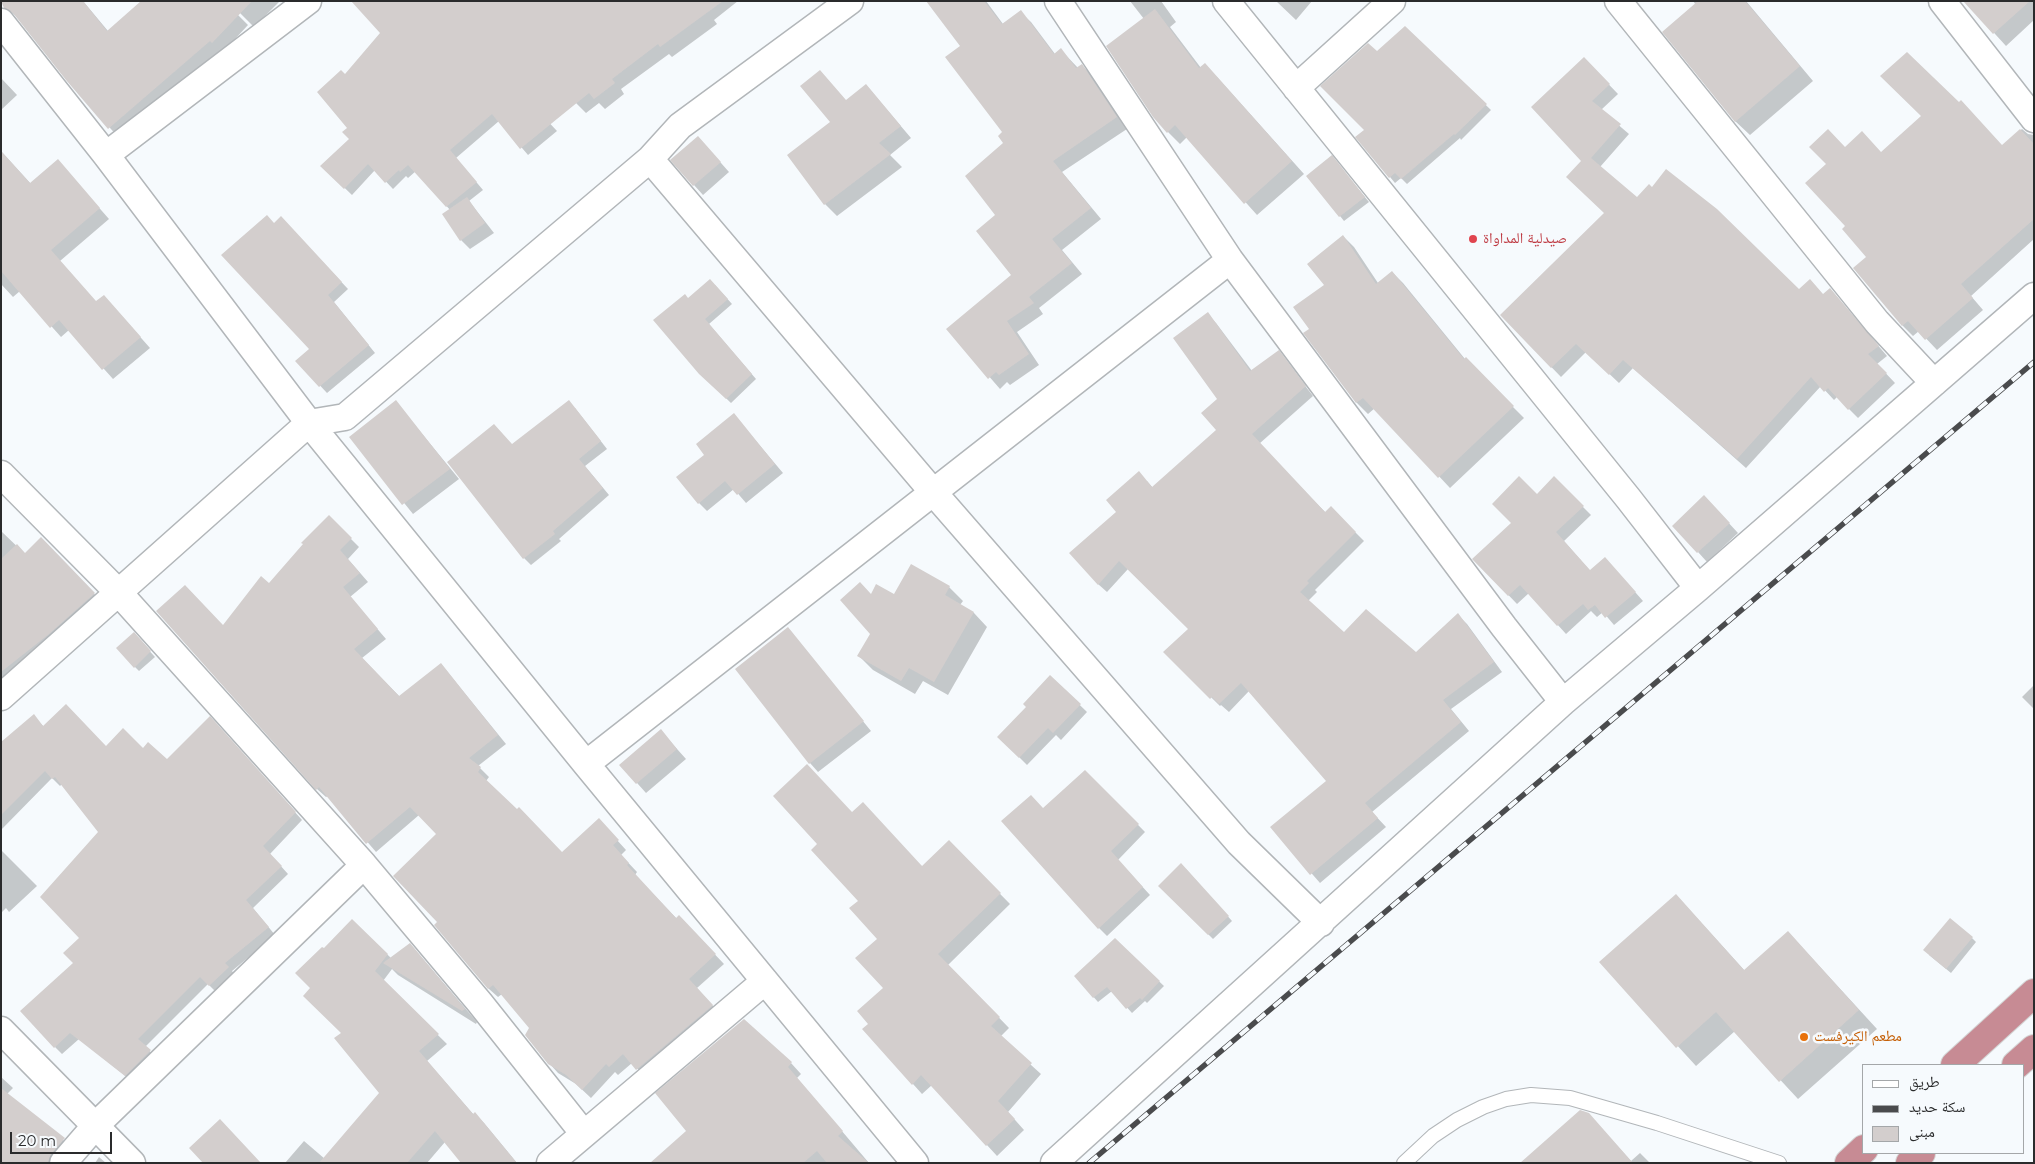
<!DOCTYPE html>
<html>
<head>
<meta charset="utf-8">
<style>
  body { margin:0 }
  #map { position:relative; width:2035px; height:1164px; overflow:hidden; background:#f6fafd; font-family:Montserrat,"Noto Naskh Arabic",sans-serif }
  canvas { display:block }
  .frame { position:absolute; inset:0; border:2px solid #2a2b2c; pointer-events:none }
  .legend { position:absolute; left:1862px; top:1064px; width:162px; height:90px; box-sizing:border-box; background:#f6fafd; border:1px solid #a4a7a9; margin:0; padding:6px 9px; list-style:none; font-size:15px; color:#2a2b2c }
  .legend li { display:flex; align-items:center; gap:10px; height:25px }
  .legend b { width:25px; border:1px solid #a4a7a9 }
  .scale { position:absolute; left:10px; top:1132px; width:102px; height:22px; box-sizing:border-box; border:2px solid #2a2b2c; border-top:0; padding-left:6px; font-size:15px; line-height:18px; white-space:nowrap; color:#2a2b2c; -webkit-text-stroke:4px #f6fafd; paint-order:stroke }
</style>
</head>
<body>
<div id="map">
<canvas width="2035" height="1164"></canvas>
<div class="frame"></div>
<ul class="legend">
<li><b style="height:6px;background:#fff"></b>طريق</li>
<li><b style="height:6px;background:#4a4b4d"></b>سكة حديد</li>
<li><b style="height:14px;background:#d3cecd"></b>مبنى</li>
</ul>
<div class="scale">20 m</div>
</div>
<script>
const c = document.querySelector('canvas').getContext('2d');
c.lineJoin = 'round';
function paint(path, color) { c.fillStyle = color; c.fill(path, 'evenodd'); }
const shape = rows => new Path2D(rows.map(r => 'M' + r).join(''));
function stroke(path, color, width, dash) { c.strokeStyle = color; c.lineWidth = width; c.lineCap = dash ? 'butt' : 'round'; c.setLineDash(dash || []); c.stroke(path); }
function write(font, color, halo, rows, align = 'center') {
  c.font = font + ' Montserrat,"Noto Naskh Arabic",sans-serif'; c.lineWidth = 5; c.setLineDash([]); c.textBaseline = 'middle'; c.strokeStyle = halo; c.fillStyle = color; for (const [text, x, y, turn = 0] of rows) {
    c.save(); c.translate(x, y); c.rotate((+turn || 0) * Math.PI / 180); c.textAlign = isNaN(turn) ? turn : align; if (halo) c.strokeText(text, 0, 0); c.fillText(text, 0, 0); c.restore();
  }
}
paint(shape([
  [83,1,108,31,143,1,280,1,254,27,240,13,238,15,248,25,223,52,221,50,119,138,67,80,20,20,1,2],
  [435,1,557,131,528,155,499,121,456,158,483,190,469,201,494,233,470,249,461,240,450,210,416,171,408,178,406,176,393,189,375,170,352,195,322,166,350,139,345,76],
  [501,1,738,1,714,20,717,24,672,57,669,54,621,89,624,94,605,109,599,103,586,113,576,103],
  [945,1,986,1,1003,24,1020,12,1031,22,1055,54,1061,50,1078,68,1082,65,1092,76,1127,129,1062,172,1101,219,1062,250,1082,274,1039,308,1043,314,1017,332,1039,365,1010,385,1007,382,1000,389,948,329,1012,275,997,215,1005,143,1004,132,961,46],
  [1130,1,1161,1,1176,22,1170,27,1201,68,1217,77,1304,174,1257,215,1187,137,1180,144,1168,132,1144,19],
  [1276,1,1312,1,1296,20],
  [1693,1,1746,1,1813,81,1750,135,1735,121,1696,5],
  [1965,1,2034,1,2034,20,2006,46],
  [1405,27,1491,110,1461,140,1460,138,1407,184,1401,178,1395,183,1390,177,1366,130,1377,53],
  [1593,68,1618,94,1601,110,1629,134,1600,167,1637,199,1799,290,1823,295,1830,289,1887,356,1877,364,1895,383,1858,418,1837,397,1834,400,1821,386,1746,468,1633,368,1619,383,1586,352,1561,377,1501,315,1606,214,1583,161],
  [1,78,17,95,1,110],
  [866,85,911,138,890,155,902,167,837,216,825,204,789,155,832,122,847,101],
  [1922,116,2003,146,2022,129,2028,134,2034,135,2034,239,1971,296,1983,310,1937,350,1919,331,1913,336,1903,326,1868,257,1847,226,1845,148,1882,153],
  [698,137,729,172,703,195,694,185],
  [1,151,31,184,58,161,109,219,60,261,96,302,104,296,150,348,113,379,69,330,61,337,20,291,13,297,1,284],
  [1336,162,1369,202,1344,221,1308,176],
  [274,224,288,225,348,289,334,302,375,353,327,393,297,361,310,349],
  [1343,236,1354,247,1378,283,1392,272,1403,283,1465,359,1524,418,1450,488,1375,408,1368,414,1357,403,1305,333,1311,329],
  [715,285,732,304,709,324,756,379,731,403,700,373,688,299],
  [1207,314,1216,323,1252,371,1279,352,1313,396,1259,444,1326,513,1331,508,1364,541,1315,590,1317,592,1308,601,1344,633,1416,654,1458,615,1467,624,1502,672,1451,709,1469,731,1372,812,1386,827,1320,883,1272,828,1327,781,1249,691,1229,712,1221,705,1220,706,1165,652,1190,629,1128,569,1107,592,1098,584,1118,512,1147,481,1153,488,1217,431,1219,399],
  [396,402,459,479,413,514,351,437],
  [575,408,607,449,585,466,609,495,559,539,561,541,531,565,524,558,512,445],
  [734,415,783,473,746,503,734,489,707,511,699,503,706,455],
  [1554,478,1591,515,1564,541,1591,572,1613,567,1643,601,1614,625,1603,612,1597,617,1591,611,1566,634,1529,593,1517,604,1474,559,1512,523],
  [1714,507,1738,533,1707,562,1698,552],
  [329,517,359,547,348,559,368,582,350,597,386,639,362,658,400,697,441,664,506,744,478,766,489,777,486,781,562,854,607,829,626,850,621,855,637,872,635,875,677,919,688,926,724,964,697,988,721,1015,646,1078,632,1063,618,1075,615,1072,591,1098,576,1084,558,1073,549,1063,530,1028,502,994,498,997,489,989,436,925,439,923,438,835,419,815,376,852,328,796,326,797,317,789,158,611,223,626,269,585],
  [1,531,25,554,41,539,103,603,1,689],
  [949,587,963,601,960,605,974,613,987,627,948,695,923,681,915,694,873,670,859,656,872,634,871,595,894,596],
  [788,629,871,731,818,772,810,763],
  [134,634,155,657,139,671,135,667],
  [1050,676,1087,712,1061,740,1056,735,1027,765,999,737,1027,707],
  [2034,685,2034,709,2022,697],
  [34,716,44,727,106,747,143,750,167,760,217,725,302,820,270,854,288,874,253,908,275,935,232,971,235,975,217,993,208,984,145,1047,157,1058,133,1082,79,1039,62,1054,55,1047,81,938,99,832,62,784,60,786,52,778,1,830,1,747],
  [661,731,686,759,646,793,621,765],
  [1085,771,1145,832,1118,860,1150,895,1107,936,1099,928,1043,809],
  [852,814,923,867,949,842,1010,904,948,965,1009,1028,1000,1037,1041,1074,1008,1112,1024,1130,997,1156,932,1085,922,1094,913,1084,870,1024,885,988,879,939,859,901],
  [1,850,37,886,9,912,6,908,1,913],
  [1186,869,1232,921,1213,939,1160,886],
  [1676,895,1745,971,1788,932,1877,1029,1798,1099,1735,1031,1696,1066,1601,962],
  [352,921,391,958,410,944,477,1022,476,1024,398,975,392,969,383,981,447,1044,427,1061,474,1115,475,1114,484,1123,517,1163,445,1142,427,1163,285,1163,304,1141,325,1159,381,1093,312,988,324,950],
  [1972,938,1976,942,1951,973,1929,955],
  [1115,940,1164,986,1147,1003,1145,1001,1132,1013,1112,991,1098,1002,1076,977],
  [791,1063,801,1074,797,1078,869,1163,652,1163],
  [1,1077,13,1088,7,1094,69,1145,54,1163,1,1163],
  [1588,1114,1631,1161,1640,1153,1650,1163,1522,1163],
  [99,1157,106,1163,95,1163]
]), '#0003');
paint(shape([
  [1,1,83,1,107,31,141,1,252,1,212,43,210,41,108,129,66,80,13,13,4,8],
  [351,1,723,1,660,47,658,44,612,79,615,83,594,99,589,93,520,149,492,114,450,150,477,182,446,207,408,165,400,172,399,170,385,183,368,164,344,189,320,166,349,139,342,132,347,128,317,92,341,70,345,74,380,33],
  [926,1,984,1,1002,24,1021,10,1054,54,1061,48,1076,68,1082,64,1117,117,1053,161,1091,208,1052,239,1072,263,1029,297,1034,303,1007,321,1029,354,999,375,996,372,988,379,946,329,1011,275,976,231,995,215,965,176,1003,143,998,136,1002,132,945,57,960,46],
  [1698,1,1745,1,1800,66,1735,122,1662,32],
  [1963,1,2030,1,1993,34],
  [1155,9,1199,68,1205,63,1292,161,1244,204,1175,125,1167,133,1153,117,1106,46],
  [1405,26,1487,104,1455,135,1454,134,1401,179,1395,173,1389,178,1355,137,1364,130,1320,86,1368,43,1377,51],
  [1907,52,1959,102,1961,100,2002,145,2020,129,2034,144,2034,219,1961,284,1973,298,1925,340,1908,321,1902,326,1853,268,1866,257,1842,229,1845,226,1805,183,1826,164,1809,147,1828,129,1845,147,1862,131,1881,152,1921,116,1880,76],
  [1584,57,1610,84,1592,101,1621,124,1591,158,1637,197,1649,184,1652,187,1666,169,1717,209,1799,289,1810,279,1823,294,1830,288,1879,346,1868,354,1887,373,1848,410,1828,388,1824,392,1811,377,1737,459,1623,360,1609,375,1576,344,1551,368,1500,315,1604,213,1566,177,1581,161,1531,107],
  [820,70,846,100,866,84,901,126,879,143,891,154,824,205,787,155,830,122,800,86],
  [698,136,721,162,693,186,670,160],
  [1,151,30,183,58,159,100,208,51,250,96,301,104,295,141,337,102,370,59,320,50,328,1,271],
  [1332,155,1365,197,1339,217,1306,176],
  [467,197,485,223,460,241,442,214],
  [267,215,274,223,281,216,342,282,328,295,369,345,319,387,295,361,309,349,221,255],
  [1343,235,1376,284,1392,271,1464,359,1466,357,1514,406,1438,478,1363,398,1356,403,1303,333,1309,329,1293,307,1324,285,1307,264],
  [710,279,728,299,705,319,752,374,726,399,699,374,653,320,685,294,688,298],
  [1208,312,1250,371,1279,350,1306,386,1252,434,1325,512,1331,506,1356,532,1307,581,1309,583,1300,592,1344,632,1366,609,1416,652,1458,613,1494,662,1443,700,1461,722,1365,803,1378,818,1310,875,1270,827,1326,781,1241,683,1219,704,1212,697,1210,699,1163,652,1188,629,1119,561,1098,585,1069,553,1116,512,1106,500,1139,471,1152,487,1216,430,1201,413,1217,399,1173,338],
  [396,400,450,469,402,505,349,437],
  [569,400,601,441,579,459,603,488,553,531,555,534,523,559,447,462,494,424,512,444],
  [734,413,775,464,737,495,725,481,698,504,676,477,704,455,696,444],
  [1519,476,1537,494,1554,476,1584,506,1556,532,1590,570,1605,557,1636,592,1605,618,1595,605,1588,610,1583,604,1557,626,1520,585,1508,596,1472,559,1511,523,1492,504],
  [1704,495,1730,523,1697,553,1672,526],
  [329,515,352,538,340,550,360,573,343,587,378,629,354,649,399,696,441,663,498,735,469,758,481,767,478,772,517,809,519,807,562,852,599,818,619,840,613,845,629,863,627,865,676,918,679,915,716,954,689,979,713,1005,636,1070,623,1054,609,1067,606,1064,582,1090,566,1075,548,1064,525,1035,529,1028,493,985,488,989,434,925,437,922,393,876,436,834,410,807,366,844,319,787,316,790,156,611,185,585,223,625,261,576,269,583,303,544,301,543],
  [41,537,95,593,49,634,1,672,1,559,17,544,25,553],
  [911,564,950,586,945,595,974,612,934,682,909,668,901,681,857,656,870,634,840,600,860,582,871,594,876,584,894,594],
  [788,627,864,721,809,764,735,669],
  [134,632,151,651,134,668,116,648],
  [1050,675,1081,704,1053,733,1048,728,1019,758,997,737,1026,707,1023,704],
  [66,704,106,746,123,728,143,748,148,742,167,759,210,716,296,812,263,846,282,866,246,900,269,927,225,963,229,967,209,986,200,977,138,1039,151,1050,125,1076,70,1033,54,1048,20,1011,73,963,63,953,79,938,40,897,98,832,55,777,52,779,45,771,1,815,1,742,34,714,43,726],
  [661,729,677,749,636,784,619,765],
  [807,764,852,812,863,802,922,866,949,840,1001,893,938,954,1000,1017,991,1026,1032,1063,998,1101,1015,1119,986,1146,921,1075,912,1085,862,1029,868,1024,857,1011,883,988,855,958,877,939,849,908,858,901,811,850,817,844,773,796],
  [1085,770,1139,824,1111,851,1143,887,1098,929,1001,821,1031,795,1043,808],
  [1181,863,1229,916,1208,935,1158,886],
  [1676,894,1744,970,1788,931,1859,1010,1779,1082,1716,1012,1676,1048,1599,962],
  [1950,918,1973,937,1946,969,1923,950],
  [352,919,388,954,375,971,439,1034,419,1051,473,1114,475,1112,517,1163,461,1163,435,1131,407,1163,319,1163,379,1093,334,1038,341,1033,303,996,310,988,295,973,322,947,324,948],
  [1115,938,1160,981,1142,1000,1140,998,1126,1009,1107,987,1093,998,1074,976],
  [410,943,465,1009,462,1011,383,963],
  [744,1019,792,1062,788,1067,843,1131,838,1136,869,1163,827,1163,817,1151,803,1163,650,1163,686,1131,655,1093],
  [1,1088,65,1138,51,1154,48,1163,1,1163],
  [1580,1110,1589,1113,1633,1163,1520,1163],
  [220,1119,261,1163,203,1163,189,1148]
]), '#d3cecd');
const service = shape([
  [1404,1163,1433,1136,1457,1120,1483,1107,1506,1099,1531,1095,1570,1098,1657,1123,1779,1163]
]);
const minor = shape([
  [1058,1,1230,260,1504,627,1563,702],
  [1226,1,1628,498,1698,588],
  [1618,1,1877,322,1934,383],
  [1942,1,2034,119],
  [1,22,106,155,309,423,586,764,915,1163],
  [1296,88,1392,1],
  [106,155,308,1],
  [650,159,933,492,1239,843,1321,923],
  [1,474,119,593,364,865,480,1003,584,1134],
  [1,697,309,423,345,417,650,159,680,126,850,1],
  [586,764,1230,260],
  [1,1030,132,1163],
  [63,1163,96,1125,364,865],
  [550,1163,765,981],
  [1054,1163,1563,702,1698,588,2034,296]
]);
const trunk = shape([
  [1955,1065,2034,993],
  [2016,1065,2034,1049],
  [1849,1163,1864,1149],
  [1910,1163,1921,1153]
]);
stroke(service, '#b2b6b9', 16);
stroke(minor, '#b2b6b9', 29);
stroke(trunk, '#d4d5d5', 30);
stroke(service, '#fff', 14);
stroke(minor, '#fff', 26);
stroke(trunk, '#c78b94', 28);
const rail = shape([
  [1089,1163,2034,362]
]);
stroke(rail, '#4a4b4d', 5.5);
stroke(rail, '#f6fafd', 4, [11]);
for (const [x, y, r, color] of [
  [1473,239,5,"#e0444e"],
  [1804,1037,5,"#e8710a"]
]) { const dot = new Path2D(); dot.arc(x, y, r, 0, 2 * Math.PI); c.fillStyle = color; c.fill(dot); stroke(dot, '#f6fafd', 2); }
write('15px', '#be3a42', '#f6fafd', [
  ["صيدلية المداواة",1483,239]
], 'left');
write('15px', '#c56008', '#f6fafd', [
  ["مطعم الكيرفست",1814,1037]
], 'left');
</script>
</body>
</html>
